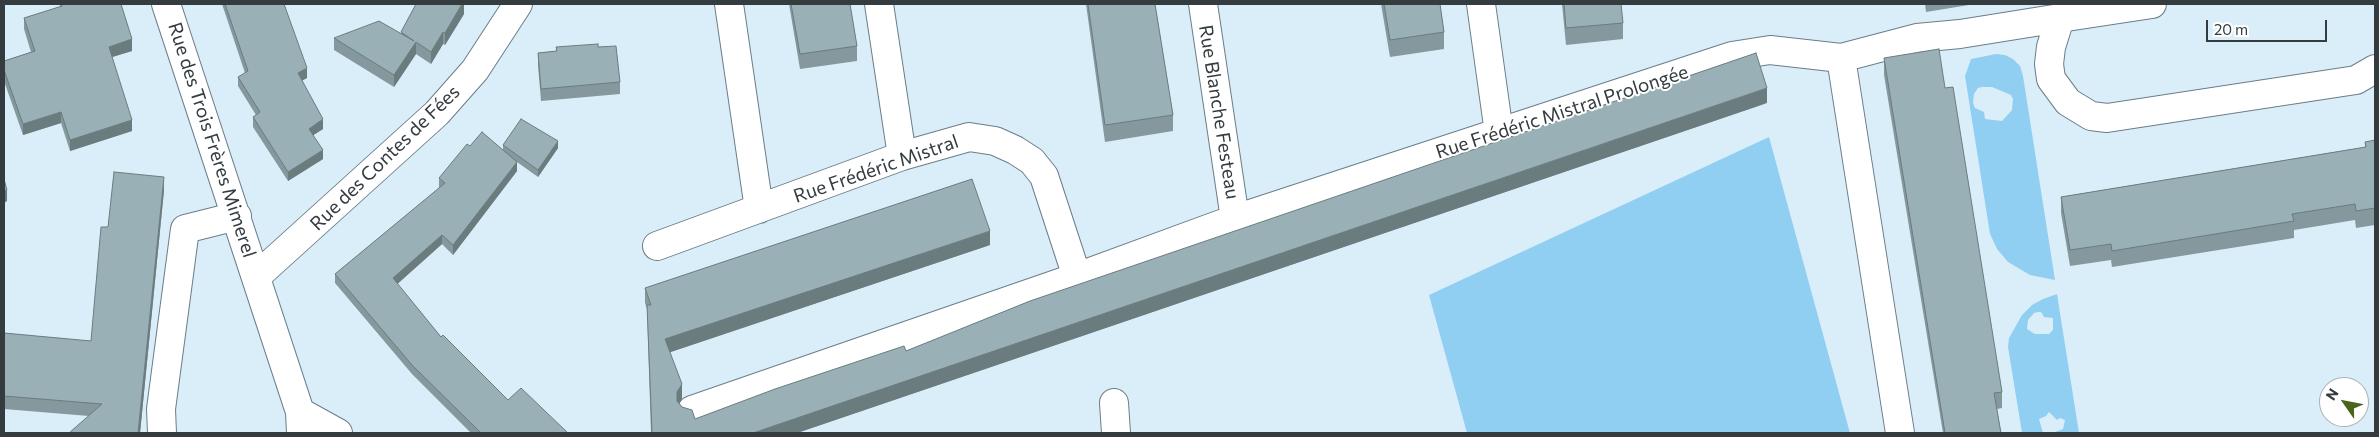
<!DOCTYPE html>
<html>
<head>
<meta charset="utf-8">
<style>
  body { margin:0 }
  #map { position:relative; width:2379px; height:437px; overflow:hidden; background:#daeefa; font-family:Commissioner,sans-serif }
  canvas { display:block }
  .frame { position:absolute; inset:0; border:5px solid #343c40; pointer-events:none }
  .north { position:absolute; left:2319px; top:377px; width:50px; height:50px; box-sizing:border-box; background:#fff; border:1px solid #aeb1b3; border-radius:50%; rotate:303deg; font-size:14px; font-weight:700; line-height:20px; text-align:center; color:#343c40 }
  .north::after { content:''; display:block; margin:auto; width:18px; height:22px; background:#486518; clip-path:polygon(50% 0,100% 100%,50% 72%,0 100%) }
  .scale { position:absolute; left:2206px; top:20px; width:121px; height:22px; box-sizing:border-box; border:2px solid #343c40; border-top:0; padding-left:6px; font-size:15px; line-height:18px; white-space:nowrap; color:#343c40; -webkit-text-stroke:4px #fff; paint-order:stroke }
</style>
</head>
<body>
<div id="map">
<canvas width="2379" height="437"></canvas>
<div class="frame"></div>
<div class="north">N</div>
<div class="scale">20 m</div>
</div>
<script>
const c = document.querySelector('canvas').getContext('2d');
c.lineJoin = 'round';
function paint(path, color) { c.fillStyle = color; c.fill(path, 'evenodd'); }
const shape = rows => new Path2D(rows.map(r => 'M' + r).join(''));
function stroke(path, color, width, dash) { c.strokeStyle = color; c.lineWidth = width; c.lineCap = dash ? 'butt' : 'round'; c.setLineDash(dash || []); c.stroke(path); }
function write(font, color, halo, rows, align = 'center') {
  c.font = font + ' Commissioner,sans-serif'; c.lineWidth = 4; c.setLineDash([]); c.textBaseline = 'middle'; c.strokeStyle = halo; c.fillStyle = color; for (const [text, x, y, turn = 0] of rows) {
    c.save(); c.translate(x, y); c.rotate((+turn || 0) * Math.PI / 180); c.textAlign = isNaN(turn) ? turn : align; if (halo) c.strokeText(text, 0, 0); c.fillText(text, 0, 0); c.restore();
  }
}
paint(shape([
  [1996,54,2005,55,2013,59,2020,66,2023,76,2055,280,2030,275,2008,262,1997,249,1990,234,1965,76,1971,59],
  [1982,87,1992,87,2011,95,2013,99,2012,110,2002,121,1985,119,1984,112,1975,108,1973,103,1974,94,1978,88],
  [1769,137,1850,433,1467,433,1429,295],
  [2057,294,2079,433,2052,433,2063,429,2065,420,2060,418,2057,420,2049,412,2046,416,2039,419,2043,433,2022,433,2008,347,2009,338,2022,315,2032,305,2043,299],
  [2038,312,2041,312,2044,317,2053,318,2053,330,2049,334,2035,334,2027,329,2028,320,2034,313]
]), '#91cff2');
const minor = shape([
  [166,4,300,412,301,433],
  [729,4,759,209],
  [879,4,902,156],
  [1203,4,1235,219],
  [1481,4,1499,133],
  [2152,4,2060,18,2051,47,2049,64,2051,79,2068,102,2091,116,2107,118,2356,80,2375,69],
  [1841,58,1900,433],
  [657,246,902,156,969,137,995,141,1015,150,1032,161,1044,176,1077,277],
  [257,276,437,113,475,70,518,4],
  [1114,403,1116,433],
  [692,410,1077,277,1235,219,1732,56,1770,50,1841,58,1917,38,1960,34,2060,18],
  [300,412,338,433],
  [162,433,161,409,185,229,237,216]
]);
stroke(minor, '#6b7d88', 30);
stroke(minor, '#fff', 28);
paint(shape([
  [60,4,121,4,132,51,112,57,132,131,70,151,61,123,23,135,4,81,4,61,31,52,24,29,24,18,60,7],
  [222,4,284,4,307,78,302,80,323,129,313,135,323,159,288,181,253,127,253,117,256,115,238,86,238,77,245,73],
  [416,4,464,4,464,14,445,45,443,44,431,64,416,54,394,87,334,50,334,38,401,33],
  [789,4,850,4,857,46,857,61,800,69],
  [1086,4,1155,4,1173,115,1173,131,1105,142],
  [1381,4,1440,4,1444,32,1444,49,1390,57],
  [1562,4,1621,4,1623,23,1623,39,1566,45],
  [1925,4,1975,4,1926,12],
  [556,47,598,47,620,82,620,94,541,101,538,65,538,53,556,51],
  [1884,58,1945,88,2002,392,2002,408,1997,409,2001,433,1943,433,1884,75],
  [1767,103,797,433,651,433,647,309,645,303,645,288,990,245,670,352,682,399,679,403,682,407,695,419,906,351],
  [2375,140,2375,225,2356,228,2355,220,2294,230,2294,238,2112,267,2111,260,2070,266,2061,213,2061,197,2365,147,2365,142],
  [503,145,558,148,538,177,517,162,517,171,453,255,442,244,397,284,441,337,508,400,568,433,471,433,412,374,335,283,335,274,439,188,439,178,470,146,503,150],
  [164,190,140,433,69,433,89,416,4,409,4,333,91,341,108,227]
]), '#84989d');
paint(shape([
  [460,4,464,4,464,14,445,45,445,33],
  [443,32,443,44,431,64,431,52],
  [132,39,132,51,109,58,109,47],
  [416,42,416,54,394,87,394,75],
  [307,68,307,78,298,83,298,73],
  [1767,88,1767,103,797,433,753,433],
  [61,112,61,123,23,135,23,124],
  [323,119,323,129,309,138,309,129],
  [132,120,132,131,70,151,70,140],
  [558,141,558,148,538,177,538,170],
  [323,150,323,159,288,181,288,172],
  [517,162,517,171,453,255,453,245],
  [164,177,164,190,140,433,138,433],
  [7,190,7,201,4,203,4,191],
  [990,231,990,245,665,354,665,339],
  [442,235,442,244,393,288,393,278],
  [682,384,682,399,677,407,677,392]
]), '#6b7c7f');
const building = shape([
  [62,4,121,4,132,39,109,47,132,120,70,140,61,112,23,124,4,70,4,61,35,51,24,18,62,6,62,4],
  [225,4,284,4,307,68,298,73,323,119,309,129,323,150,288,172,253,117,260,112,238,77,248,71,225,4],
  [416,4,462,4,445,33,443,32,431,52,416,42,394,75,334,38,379,21,414,41,401,32,416,4],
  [791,4,850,4,857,46,800,54,791,4],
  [1088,4,1155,4,1173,115,1105,125,1088,4],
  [1384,4,1440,4,1444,32,1390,40,1384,4],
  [1564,4,1621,4,1623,23,1566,28,1564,4],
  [598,44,598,47,616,46,620,82,541,89,538,53,557,51,556,47,598,44],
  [1939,49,1945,88,1953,87,2002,392,1994,393,2001,433,1945,433,1884,58,1939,49],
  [1756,53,1767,88,753,433,652,433,647,305,651,305,645,288,972,179,990,231,665,339,682,384,677,392,677,401,682,407,692,410,695,419,775,389,904,346,906,351,1030,301,1756,53],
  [521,119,558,141,538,170,503,145,521,119],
  [482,132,517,162,453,245,442,235,393,278,441,337,443,335,508,400,521,388,568,433,481,433,412,365,335,274,445,183,439,178,467,144,470,146,482,132],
  [2375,140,2375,208,2356,211,2355,204,2292,214,2294,221,2112,251,2111,244,2070,250,2061,197,2366,147,2365,142,2375,140],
  [114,172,164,177,138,433,69,433,102,404,4,396,4,333,91,341,101,227,108,227,114,172],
  [4,179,7,190,4,191,4,179]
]);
paint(building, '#99b1b6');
stroke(building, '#6b7c7f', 1);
write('19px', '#343c40', '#fff', [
  ["Rue Blanche Festeau",1219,112,81],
  ["Rue Frédéric Mistral Prolongée",1562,112,-18],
  ["Rue des Trois Frères Mimerel",212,140,72],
  ["Rue des Contes de Fées",385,158,-44],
  ["Rue Frédéric Mistral",876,169,-19]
]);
</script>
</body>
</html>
